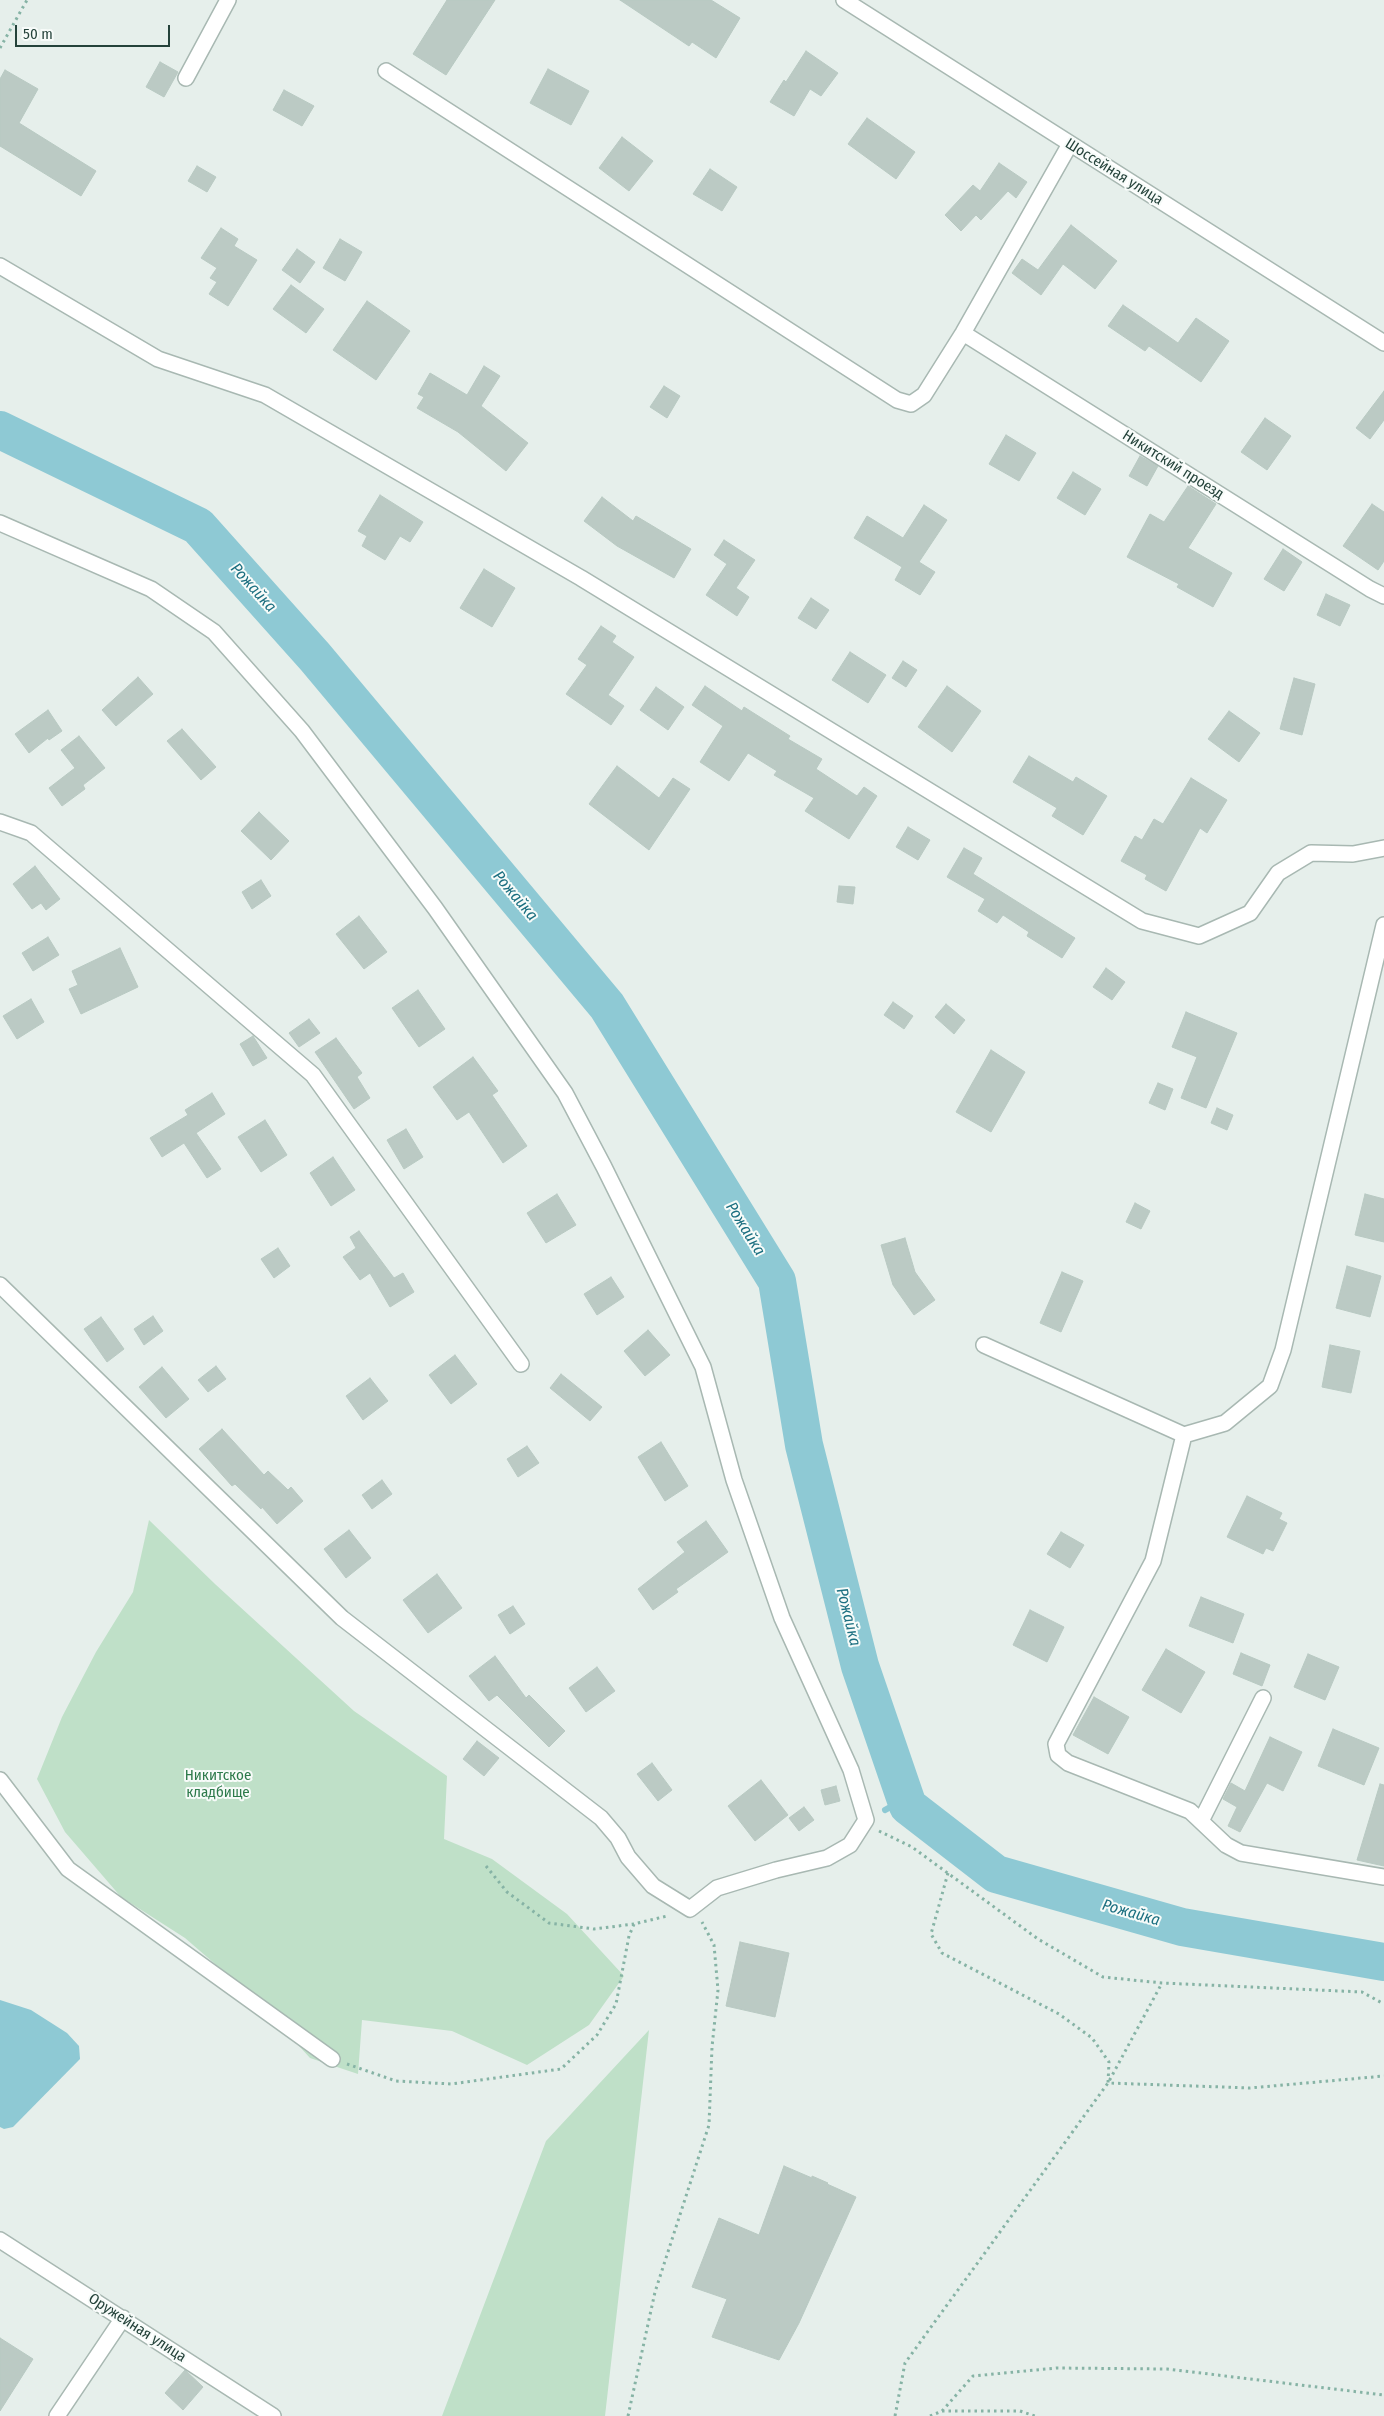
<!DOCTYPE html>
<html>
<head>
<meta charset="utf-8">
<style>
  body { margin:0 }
  #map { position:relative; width:1384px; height:2416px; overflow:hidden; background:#e6efeb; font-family:"Fira Sans Condensed",sans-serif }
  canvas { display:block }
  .scale { position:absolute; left:15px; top:25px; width:155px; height:22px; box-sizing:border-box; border:2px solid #24423a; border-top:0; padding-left:6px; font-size:15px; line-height:18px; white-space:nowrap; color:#24423a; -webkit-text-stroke:4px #f7fbf9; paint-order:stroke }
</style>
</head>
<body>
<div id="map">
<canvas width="1384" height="2416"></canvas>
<div class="scale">50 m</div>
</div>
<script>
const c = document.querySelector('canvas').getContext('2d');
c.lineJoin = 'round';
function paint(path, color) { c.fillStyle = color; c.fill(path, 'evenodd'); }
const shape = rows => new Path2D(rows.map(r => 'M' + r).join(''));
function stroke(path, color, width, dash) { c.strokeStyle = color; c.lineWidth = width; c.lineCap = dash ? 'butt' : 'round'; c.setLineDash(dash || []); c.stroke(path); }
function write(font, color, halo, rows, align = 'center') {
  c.font = font + ' "Fira Sans Condensed",sans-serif'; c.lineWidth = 4; c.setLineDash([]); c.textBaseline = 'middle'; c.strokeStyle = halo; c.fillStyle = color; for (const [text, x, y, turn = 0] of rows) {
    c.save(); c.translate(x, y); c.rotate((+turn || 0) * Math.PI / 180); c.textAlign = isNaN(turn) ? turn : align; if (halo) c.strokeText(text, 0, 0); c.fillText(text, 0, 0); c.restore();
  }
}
paint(shape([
  [149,1520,215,1584,354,1711,447,1776,444,1839,492,1859,567,1914,624,1976,589,2025,527,2065,452,2031,362,2020,358,2074,310,2058,259,2002,185,1938,121,1897,65,1832,37,1779,62,1717,96,1652,133,1592],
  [649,2030,605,2416,442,2416,546,2141]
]), '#bfe0c8');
paint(shape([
  [0,2000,31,2010,67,2033,79,2046,80,2059,13,2127,4,2129,0,2127]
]), '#8ec9d4');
stroke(shape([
  [885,1810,896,1804,908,1806]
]), '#8ec9d4', 6);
stroke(shape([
  [0,430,198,526,315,657,607,1006,777,1281,804,1445,860,1666,908,1806,996,1874,1182,1927,1384,1962]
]), '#8ec9d4', 38);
const building = shape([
  [447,0,495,0,446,75,413,54,447,0],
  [620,0,711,0,740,18,716,58,692,42,689,46,620,0],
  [806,51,838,73,821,96,810,89,794,116,770,102,784,80,786,82,806,51],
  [160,62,178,72,164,97,146,87,160,62],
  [548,69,589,91,571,125,530,103,548,69],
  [5,70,38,89,19,123,96,171,81,196,0,146,0,79,5,70],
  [284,90,314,106,302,126,273,110,284,90],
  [867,118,915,152,896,179,848,144,867,118],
  [622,137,653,161,629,191,599,168,622,137],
  [999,163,1027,182,1016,198,1008,191,981,220,976,215,961,231,945,215,973,185,980,191,999,163],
  [197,166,216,177,207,192,188,181,197,166],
  [710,169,737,187,722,211,693,194,710,169],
  [1071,225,1117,261,1095,289,1063,264,1041,295,1012,273,1022,259,1038,270,1071,225],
  [221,228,238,239,234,246,257,260,228,306,209,294,217,282,210,278,217,268,201,258,221,228],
  [340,239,362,252,345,281,323,268,340,239],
  [297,249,315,262,300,283,282,270,297,249],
  [291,285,324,309,306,333,273,309,291,285],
  [367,301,410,331,376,380,333,350,367,301],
  [1123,305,1178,343,1196,318,1229,341,1201,382,1149,346,1145,351,1108,326,1123,305],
  [484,366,500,376,481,406,528,443,506,471,458,432,417,408,424,397,418,394,430,373,467,395,484,366],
  [664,386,680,396,667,418,650,407,664,386],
  [1384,391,1384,420,1370,439,1356,428,1384,391],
  [1265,418,1291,436,1267,470,1241,452,1265,418],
  [1006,435,1036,453,1019,481,989,464,1006,435],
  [1140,456,1158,466,1147,486,1129,476,1140,456],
  [1073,472,1101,489,1085,515,1057,498,1073,472],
  [1188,486,1216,504,1188,548,1232,573,1213,607,1177,587,1179,584,1127,557,1150,514,1164,522,1188,486],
  [380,495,423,522,410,542,400,536,385,560,362,546,367,536,358,531,380,495],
  [602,497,633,521,636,516,691,549,674,578,617,546,584,521,602,497],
  [1372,504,1384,512,1384,561,1378,570,1343,546,1372,504],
  [924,505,947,520,919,562,935,572,920,595,895,580,902,567,854,538,867,516,903,538,924,505],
  [724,540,755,560,736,588,749,597,737,616,706,595,727,564,714,555,724,540],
  [1283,549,1302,562,1284,591,1264,579,1283,549],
  [484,569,515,588,492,627,460,608,484,569],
  [1326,594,1350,605,1340,626,1317,615,1326,594],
  [811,598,829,610,816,629,798,618,811,598],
  [601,626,616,636,612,642,634,657,608,695,624,706,611,725,566,694,587,665,578,659,601,626],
  [850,652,886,675,868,703,832,680,850,652],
  [903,661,917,670,906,687,892,678,903,661],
  [138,677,153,694,116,726,102,710,138,677],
  [1294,678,1315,684,1302,735,1280,729,1294,678],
  [705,686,742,711,744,707,790,736,788,739,822,759,816,769,857,796,864,787,877,796,849,839,805,811,814,798,774,775,777,771,748,753,729,781,700,762,723,726,692,705,705,686],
  [947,686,981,711,952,752,918,727,947,686],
  [656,687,684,707,668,730,640,710,656,687],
  [48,710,62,731,49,740,48,738,29,753,15,734,48,710],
  [1229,711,1260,733,1239,762,1208,739,1229,711],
  [182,729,216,767,201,780,167,741,182,729],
  [79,736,105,768,83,785,85,789,62,806,49,788,75,768,61,750,79,736],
  [1029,756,1073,782,1076,777,1107,796,1083,835,1052,816,1057,808,1013,782,1029,756],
  [617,766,659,798,673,778,690,789,649,850,589,804,617,766],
  [1191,778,1227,800,1207,833,1200,828,1166,891,1145,879,1147,875,1121,861,1135,836,1142,840,1154,819,1163,824,1191,778],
  [259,812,289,841,271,860,241,831,259,812],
  [908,827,930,840,918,860,896,847,908,827],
  [964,848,982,858,973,874,1075,938,1062,958,1027,936,1029,932,1003,915,997,923,978,911,985,899,947,877,964,848],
  [35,866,60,899,46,910,41,903,32,909,13,884,35,866],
  [261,880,271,896,252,909,242,892,261,880],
  [839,886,855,887,853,904,837,902,839,886],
  [359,916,387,952,364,969,336,934,359,916],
  [48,937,59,955,33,971,22,953,48,937],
  [120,948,138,987,81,1014,69,989,78,985,72,971,120,948],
  [1106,968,1125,982,1112,1000,1093,987,1106,968],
  [418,990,445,1029,419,1047,392,1008,418,990],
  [31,999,44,1022,17,1039,3,1016,31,999],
  [893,1002,913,1016,904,1029,884,1015,893,1002],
  [946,1004,965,1020,954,1034,935,1017,946,1004],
  [1186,1012,1237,1033,1206,1108,1181,1098,1197,1057,1172,1047,1186,1012],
  [309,1019,320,1033,299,1047,289,1033,309,1019],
  [253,1036,267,1058,253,1066,240,1044,253,1036],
  [336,1038,362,1073,357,1077,370,1098,354,1109,315,1052,336,1038],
  [991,1050,1025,1072,991,1132,956,1112,991,1050],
  [473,1057,498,1091,492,1095,527,1146,503,1163,469,1112,457,1120,433,1087,473,1057],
  [1158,1083,1173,1089,1165,1110,1149,1103,1158,1083],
  [212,1093,225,1114,196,1133,221,1169,207,1178,184,1143,162,1157,150,1138,188,1115,185,1110,212,1093],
  [1217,1108,1233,1115,1227,1130,1211,1123,1217,1108],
  [265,1120,287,1155,261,1172,238,1137,265,1120],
  [406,1129,423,1157,404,1169,387,1140,406,1129],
  [333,1157,355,1190,331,1206,310,1173,333,1157],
  [557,1194,576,1225,546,1243,527,1213,557,1194],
  [1365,1194,1384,1199,1384,1242,1355,1235,1365,1194],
  [1135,1203,1150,1211,1141,1229,1126,1222,1135,1203],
  [359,1231,394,1278,403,1273,414,1292,390,1307,370,1273,360,1280,343,1257,356,1248,350,1237,359,1231],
  [905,1238,915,1272,935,1300,914,1315,893,1285,881,1245,905,1238],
  [278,1248,290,1266,274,1278,261,1259,278,1248],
  [1347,1266,1381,1276,1370,1317,1336,1308,1347,1266],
  [1062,1272,1083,1281,1061,1332,1040,1323,1062,1272],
  [611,1277,624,1297,597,1315,584,1294,611,1277],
  [153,1316,163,1331,144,1345,134,1329,153,1316],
  [101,1317,124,1349,107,1362,84,1329,101,1317],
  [648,1330,670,1355,645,1376,624,1351,648,1330],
  [1330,1345,1360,1351,1351,1393,1322,1387,1330,1345],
  [455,1355,477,1384,451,1404,429,1375,455,1355],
  [216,1366,226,1379,208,1392,198,1380,216,1366],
  [162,1367,189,1399,166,1418,139,1387,162,1367],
  [561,1374,602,1407,590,1421,550,1388,561,1374],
  [370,1378,388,1401,363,1420,346,1396,370,1378],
  [222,1429,264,1475,268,1471,288,1490,291,1487,303,1501,277,1524,262,1507,261,1509,235,1484,232,1486,199,1449,222,1429],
  [661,1442,688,1486,665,1501,638,1457,661,1442],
  [527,1446,539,1463,518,1477,507,1459,527,1446],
  [382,1480,392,1494,372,1509,362,1495,382,1480],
  [1247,1496,1282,1513,1279,1519,1287,1523,1273,1551,1266,1548,1263,1554,1227,1537,1247,1496],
  [706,1521,728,1552,676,1589,678,1592,653,1610,638,1589,685,1552,677,1542,706,1521],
  [349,1530,371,1558,346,1578,324,1549,349,1530],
  [1061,1532,1084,1545,1070,1568,1047,1554,1061,1532],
  [437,1574,462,1608,428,1633,403,1600,437,1574],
  [1201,1597,1244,1614,1233,1643,1189,1626,1201,1597],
  [513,1606,525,1624,510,1634,498,1615,513,1606],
  [1030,1610,1064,1627,1047,1662,1013,1645,1030,1610],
  [1166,1649,1205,1672,1181,1713,1142,1690,1166,1649],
  [1241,1653,1270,1665,1262,1686,1233,1674,1241,1653],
  [1308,1654,1339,1667,1325,1700,1294,1687,1308,1654],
  [495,1656,526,1698,529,1695,565,1731,549,1747,497,1695,489,1701,469,1676,495,1656],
  [597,1667,615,1691,586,1712,569,1688,597,1667],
  [1094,1697,1129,1717,1108,1754,1073,1735,1094,1697],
  [1333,1729,1379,1748,1364,1785,1318,1766,1333,1729],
  [1270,1737,1302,1752,1283,1791,1267,1783,1240,1832,1228,1826,1237,1807,1223,1799,1231,1783,1245,1791,1270,1737],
  [477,1741,499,1758,484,1776,463,1759,477,1741],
  [652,1763,672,1790,658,1801,637,1774,652,1763],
  [761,1780,788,1815,755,1841,728,1806,761,1780],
  [1380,1784,1384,1785,1384,1866,1357,1860,1380,1784],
  [836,1786,840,1801,825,1805,821,1790,836,1786],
  [804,1807,814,1820,799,1831,789,1818,804,1807],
  [740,1942,789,1953,775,2017,726,2006,740,1942],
  [784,2166,812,2178,812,2176,828,2183,827,2184,856,2197,799,2323,779,2360,712,2337,727,2299,692,2287,719,2218,759,2235,784,2166],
  [0,2338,33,2359,0,2411,0,2338],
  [185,2370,203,2387,183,2410,165,2393,185,2370]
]);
paint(building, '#bbcac4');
stroke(building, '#b8c9c2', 1);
const minor = shape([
  [844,0,1384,343],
  [386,71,897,400,911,404,924,395,963,333,1070,144],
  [186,78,228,0],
  [0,266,158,359,265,395,581,578,1142,921,1199,936,1250,913,1278,873,1311,853,1353,854,1384,848],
  [963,333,1370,589,1384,596],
  [0,523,151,589,214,632,302,731,435,908,565,1093,604,1167,703,1367,734,1480,782,1618,851,1770,866,1820,850,1845,827,1858,776,1870,717,1888,690,1909,653,1886,628,1857,618,1838,601,1818,342,1618,0,1285],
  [0,822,31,833,313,1075,521,1364],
  [984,1345,1184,1435,1225,1423,1270,1386,1283,1350,1384,925],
  [1184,1435,1153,1561,1056,1744,1058,1755,1068,1763,1190,1811,1226,1845,1241,1853,1384,1877],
  [0,1780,68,1869,332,2059],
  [1201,1821,1263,1698],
  [0,2240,273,2416],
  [57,2416,123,2318]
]);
stroke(minor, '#a8b8b2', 18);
stroke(shape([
  [0,48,27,0],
  [879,1831,912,1847,1038,1939,1103,1977,1162,1983,1362,1992,1384,2004],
  [486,1866,507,1892,549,1923,594,1929,634,1924],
  [948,1873,931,1934,942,1953,1059,2014,1092,2038,1109,2062,1108,2083,1250,2088,1384,2076],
  [347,2064,396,2081,451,2084,561,2069,597,2035,616,2004,629,1936,634,1924,667,1916],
  [942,2411,973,2376,1056,2368,1167,2369,1384,2395],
  [628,2416,655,2292,709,2125,712,2047,718,1990,714,1945,702,1922],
  [895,2416,905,2363,1108,2083,1162,1983],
  [930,2416,942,2411,1020,2411,1035,2416]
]), '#86b3a5', 3, [2.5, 4]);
stroke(minor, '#fff', 15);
write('15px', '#24423a', '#f7fbf9', [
  ["Шоссейная улица",1114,172,32],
  ["Никитский проезд",1173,465,32],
  ["Оружейная улица",137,2328,33]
]);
write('15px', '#2d7a4b', '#f7fbf9', [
  ["Никитское",218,1776],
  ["кладбище",218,1793]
]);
write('italic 16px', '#1c6f80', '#f7fbf9', [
  ["Рожайка",253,588,48],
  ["Рожайка",515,896,50],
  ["Рожайка",745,1229,58],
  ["Рожайка",848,1617,76],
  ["Рожайка",1131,1913,16]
]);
</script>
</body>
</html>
